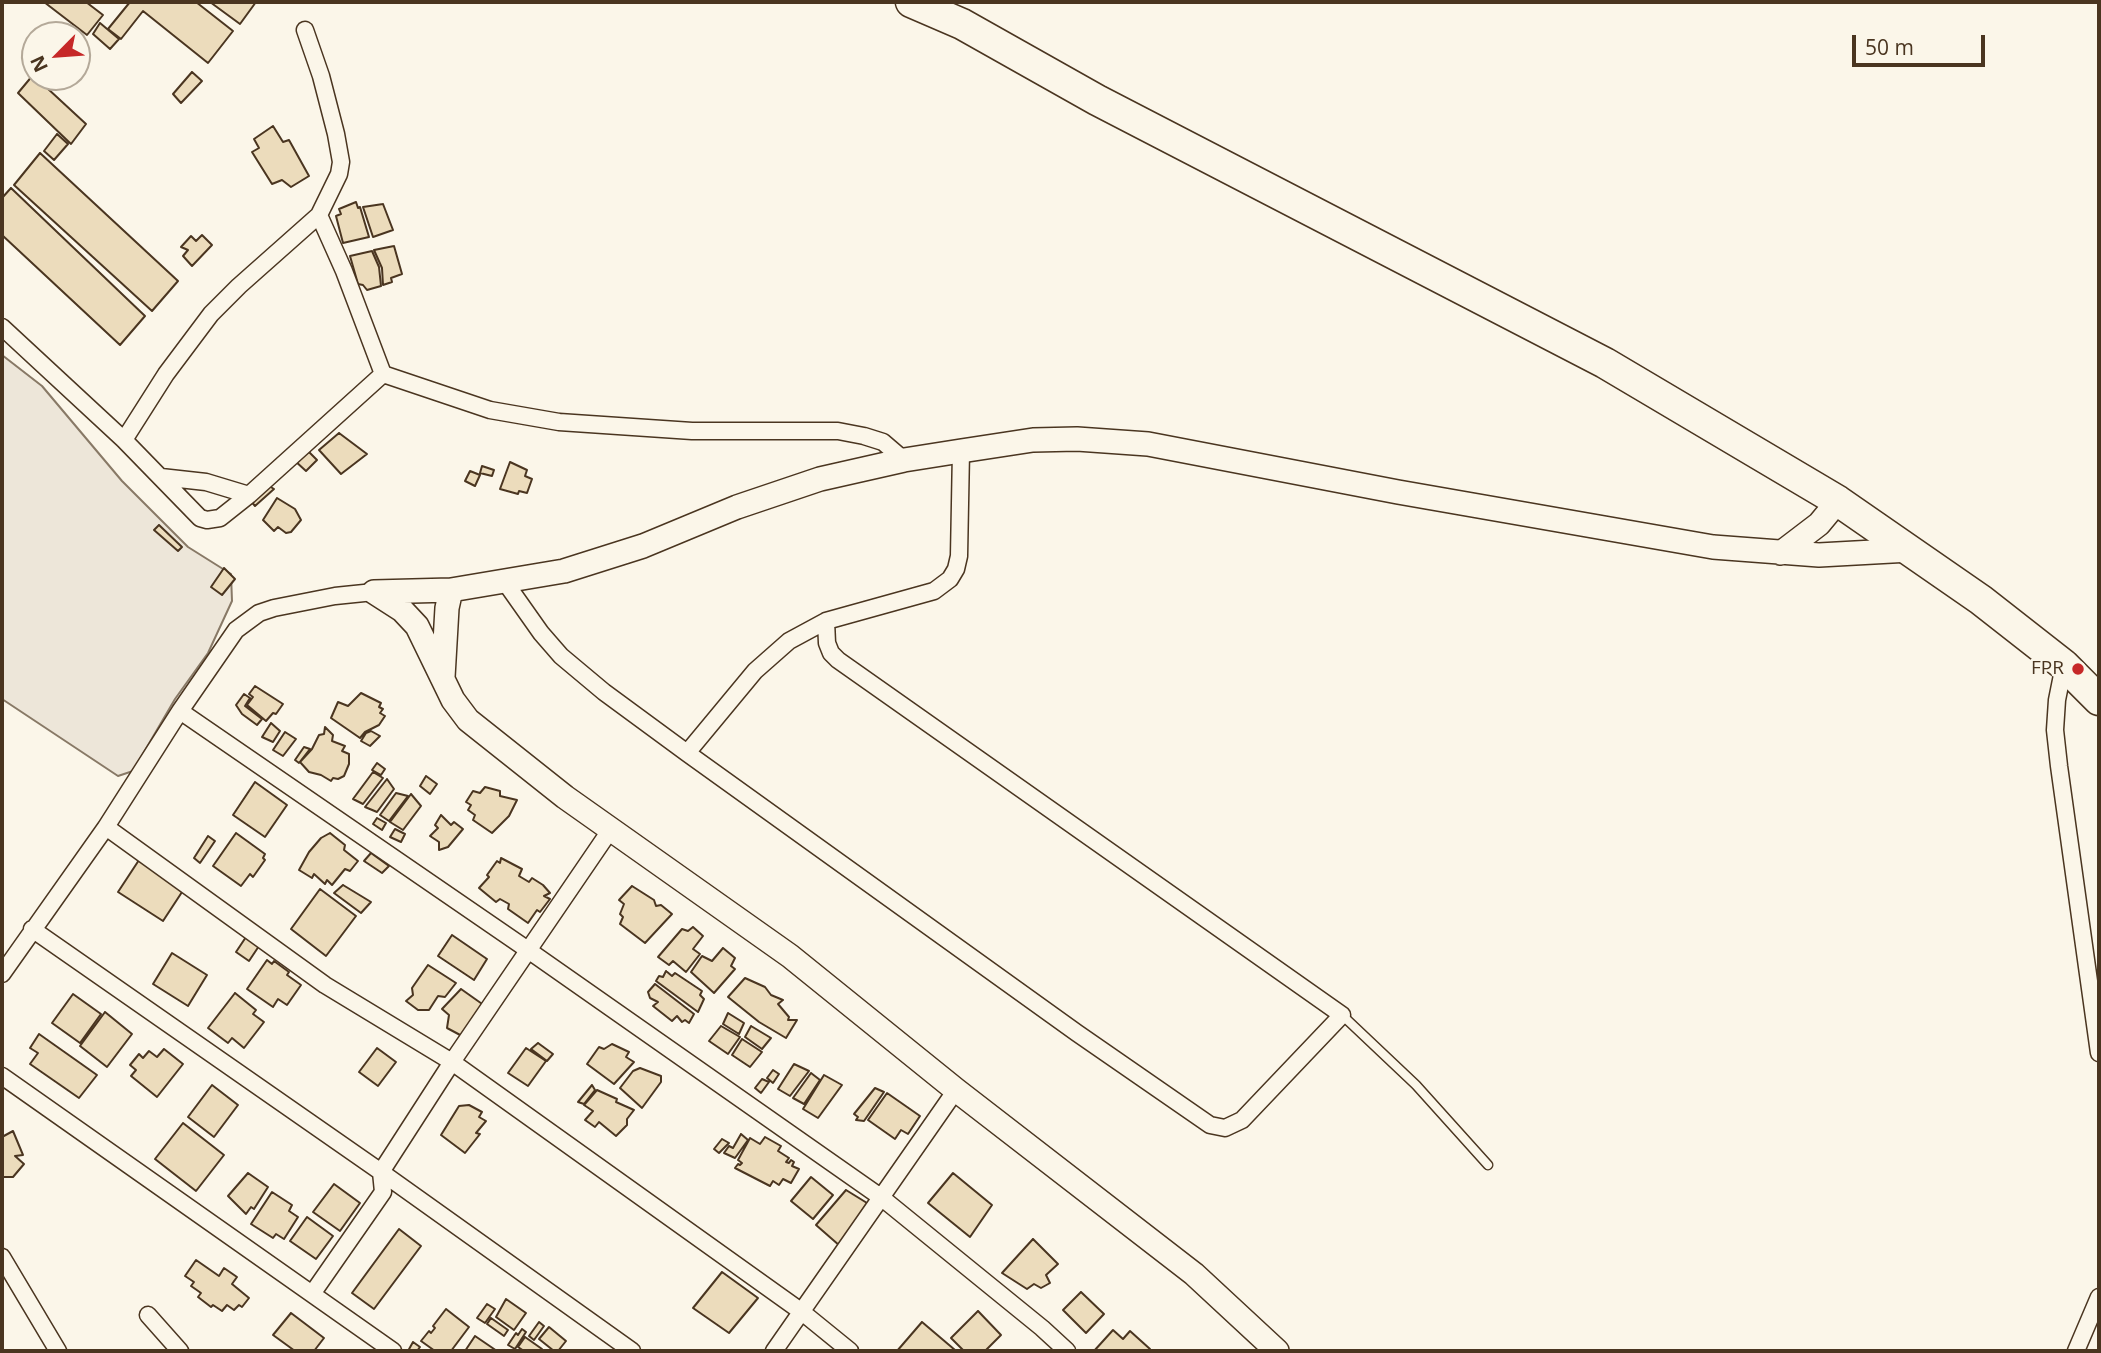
<!DOCTYPE html>
<html>
<head>
<meta charset="utf-8">
<style>
  body { margin:0 }
  #map { position:relative; width:2101px; height:1353px; overflow:hidden; background:#fbf6e9; font-family:"Open Sans",sans-serif }
  canvas { display:block }
  .frame { position:absolute; inset:0; border:4px solid #4a3520; pointer-events:none }
  .north { position:absolute; left:21px; top:21px; width:70px; height:70px; box-sizing:border-box; background:#fbf6e9; border:2px solid #b4a999; border-radius:50%; rotate:245deg; font-size:19px; font-weight:700; line-height:28px; text-align:center; color:#4a3520 }
  .north::after { content:''; display:block; margin:auto; width:24px; height:32px; background:#c62828; clip-path:polygon(50% 0,100% 100%,50% 72%,0 100%) }
  .scale { position:absolute; left:1852px; top:35px; width:133px; height:32px; box-sizing:border-box; border:4px solid #4a3520; border-top:0; padding-left:9px; font-size:21px; line-height:24px; white-space:nowrap; color:#4a3520; -webkit-text-stroke:5px #fbf6e9; paint-order:stroke }
</style>
</head>
<body>
<div id="map">
<canvas width="2101" height="1353"></canvas>
<div class="frame"></div>
<div class="north">N</div>
<div class="scale">50 m</div>
</div>
<script>
const c = document.querySelector('canvas').getContext('2d');
c.lineJoin = 'round';
function paint(path, color) { c.fillStyle = color; c.fill(path, 'evenodd'); }
const shape = rows => new Path2D(rows.map(r => 'M' + r).join(''));
function stroke(path, color, width, dash) { c.strokeStyle = color; c.lineWidth = width; c.lineCap = dash ? 'butt' : 'round'; c.setLineDash(dash || []); c.stroke(path); }
function write(font, color, halo, rows, align = 'center') {
  c.font = font + ' "Open Sans",sans-serif'; c.lineWidth = 5; c.setLineDash([]); c.textBaseline = 'middle'; c.strokeStyle = halo; c.fillStyle = color; for (const [text, x, y, turn = 0] of rows) {
    c.save(); c.translate(x, y); c.rotate((+turn || 0) * Math.PI / 180); c.textAlign = isNaN(turn) ? turn : align; if (halo) c.strokeText(text, 0, 0); c.fillText(text, 0, 0); c.restore();
  }
}
const green = shape([
  [2,355,42,386,122,481,188,547,231,574,232,601,208,653,175,699,133,771,118,776,2,699,2,355]
]);
paint(green, '#ede6d9');
stroke(green, '#887966', 2);
const building = shape([
  [44,2,86,2,103,15,87,35,44,2],
  [130,2,196,2,233,31,208,63,143,11,121,39,108,29,130,2],
  [210,2,256,2,240,24,210,2],
  [100,23,119,39,110,49,93,34,100,23],
  [192,72,202,81,181,103,173,94,192,72],
  [33,75,86,124,71,144,18,93,33,75],
  [273,126,283,142,289,140,309,176,291,187,282,180,272,184,252,152,259,148,254,139,273,126],
  [57,134,68,144,54,160,44,151,57,134],
  [40,153,178,281,152,311,14,185,40,153],
  [11,188,145,316,120,345,2,235,2,198,11,188],
  [356,202,358,208,360,207,369,237,343,243,336,216,341,214,339,209,356,202],
  [383,204,393,230,373,237,363,207,383,204],
  [202,235,212,245,192,266,183,256,188,250,181,247,191,236,196,241,202,235],
  [394,246,402,274,391,278,392,282,383,285,382,268,374,250,394,246],
  [372,251,379,267,381,286,367,290,363,285,358,284,350,256,372,251],
  [339,433,367,454,341,474,319,450,339,433],
  [306,449,317,460,306,471,294,460,306,449],
  [510,462,527,470,525,476,532,479,527,493,519,491,518,494,500,489,510,462],
  [482,466,494,470,492,476,480,473,482,466],
  [470,471,480,475,475,486,465,481,470,471],
  [266,484,274,489,255,506,250,500,266,484],
  [277,498,295,509,301,520,291,532,286,533,278,527,274,531,263,520,277,498],
  [159,525,182,547,178,551,154,530,159,525],
  [224,568,235,579,222,595,211,587,224,568],
  [255,686,283,704,276,714,273,713,266,721,247,705,253,697,249,694,255,686],
  [361,693,381,703,379,707,383,709,380,713,385,716,379,725,365,732,360,738,331,718,338,702,348,706,361,693],
  [244,694,250,698,245,706,262,719,257,725,242,714,236,705,244,694],
  [271,723,280,731,273,742,262,737,271,723],
  [325,727,333,735,332,741,345,746,342,751,349,754,349,764,344,776,338,779,333,778,331,781,321,775,309,772,300,762,312,749,319,735,324,734,325,727],
  [371,731,380,736,370,746,361,741,366,733,371,731],
  [285,732,296,739,283,756,273,750,285,732],
  [304,747,310,749,299,763,295,760,304,747],
  [377,763,385,769,381,775,372,770,377,763],
  [373,772,383,778,363,804,353,799,373,772],
  [426,776,437,784,430,794,420,786,426,776],
  [387,779,394,789,377,812,365,807,387,779],
  [255,782,287,805,265,837,233,815,255,782],
  [485,787,500,791,500,796,517,800,509,816,492,833,473,820,475,815,468,810,471,805,466,802,473,791,480,793,485,787],
  [396,793,408,796,389,821,380,815,396,793],
  [411,794,421,806,403,830,390,822,411,794],
  [441,815,451,825,454,822,463,829,448,847,439,850,439,842,430,836,438,828,435,825,441,815],
  [377,818,386,823,382,830,373,824,377,818],
  [395,829,405,834,401,842,390,837,395,829],
  [236,833,265,854,263,858,265,860,253,877,250,874,241,886,213,866,236,833],
  [330,833,345,845,344,850,358,861,350,871,345,869,332,885,327,880,325,884,314,874,312,878,299,870,309,852,321,838,330,833],
  [208,836,215,841,200,863,194,858,208,836],
  [371,853,389,866,382,873,364,861,371,853],
  [501,858,522,869,519,876,529,882,532,878,543,885,550,893,544,896,550,899,540,912,537,910,528,923,508,909,509,904,500,899,496,902,479,888,489,877,487,875,497,861,500,863,501,858],
  [139,860,184,889,163,921,118,892,139,860],
  [343,885,371,902,361,913,334,893,343,885],
  [632,886,654,900,656,906,661,905,672,914,645,943,620,924,623,917,620,914,624,904,619,900,632,886],
  [320,889,356,916,326,956,291,929,320,889],
  [693,927,703,936,693,949,700,954,686,972,673,961,669,965,658,957,682,929,688,931,693,927],
  [452,935,487,959,474,980,438,956,452,935],
  [246,937,259,946,249,961,236,952,246,937],
  [723,948,735,958,731,966,735,969,714,993,691,972,702,956,712,961,723,948],
  [172,953,207,975,188,1006,153,984,172,953],
  [267,960,272,964,274,961,289,972,287,975,301,985,287,1005,278,999,273,1007,247,989,267,960],
  [428,965,456,983,445,997,438,996,429,1010,418,1010,406,1001,413,995,412,988,428,965],
  [666,971,672,976,675,973,702,991,700,995,704,999,698,1012,656,981,659,976,663,977,666,971],
  [745,978,765,987,771,995,783,1000,778,1004,789,1017,788,1020,797,1020,786,1038,759,1022,728,997,745,978],
  [655,984,694,1014,689,1023,685,1020,682,1022,677,1016,672,1021,653,1006,658,1002,650,998,648,992,655,984],
  [461,989,485,1006,462,1036,447,1028,449,1015,442,1009,461,989],
  [235,993,256,1010,253,1014,264,1022,244,1048,232,1038,228,1043,208,1028,235,993],
  [73,994,101,1014,80,1043,52,1023,73,994],
  [105,1012,132,1034,107,1067,80,1046,105,1012],
  [728,1013,744,1023,739,1034,723,1024,728,1013],
  [721,1026,740,1037,728,1054,709,1041,721,1026],
  [751,1026,771,1038,762,1049,745,1037,751,1026],
  [39,1034,97,1075,79,1098,30,1064,38,1053,30,1048,39,1034],
  [742,1039,762,1052,750,1067,732,1055,742,1039],
  [538,1043,553,1054,547,1061,531,1049,538,1043],
  [612,1044,629,1052,626,1057,634,1062,614,1084,587,1064,599,1047,604,1049,612,1044],
  [377,1048,396,1062,378,1086,359,1072,377,1048],
  [526,1048,546,1061,528,1086,508,1073,526,1048],
  [164,1049,183,1064,157,1097,131,1076,136,1070,130,1065,139,1054,143,1058,149,1051,157,1057,164,1049],
  [794,1064,809,1071,790,1096,778,1089,794,1064],
  [640,1068,661,1076,661,1082,642,1108,620,1088,633,1071,640,1068],
  [773,1070,779,1074,773,1083,767,1078,773,1070],
  [811,1073,820,1080,804,1104,793,1098,811,1073],
  [824,1075,842,1085,818,1118,803,1109,824,1075],
  [762,1079,769,1082,761,1093,755,1088,762,1079],
  [212,1085,238,1105,214,1137,188,1117,212,1085],
  [592,1085,595,1090,584,1104,578,1102,592,1085],
  [875,1088,884,1092,864,1121,856,1120,858,1117,854,1114,875,1088],
  [597,1090,617,1099,616,1102,634,1110,627,1119,627,1125,616,1136,599,1122,595,1127,585,1120,593,1111,584,1105,597,1090],
  [887,1093,920,1116,908,1134,901,1130,895,1139,868,1120,887,1093],
  [469,1105,482,1112,479,1117,486,1121,476,1133,480,1134,465,1153,441,1135,459,1106,469,1105],
  [183,1123,224,1155,196,1191,155,1159,183,1123],
  [13,1131,23,1155,15,1156,24,1164,13,1177,2,1177,2,1137,13,1131],
  [741,1134,748,1140,735,1158,724,1153,729,1146,733,1148,741,1134],
  [765,1137,781,1146,778,1151,789,1158,786,1162,789,1163,791,1160,794,1162,792,1166,799,1169,791,1183,783,1179,779,1185,773,1181,770,1186,735,1168,738,1164,740,1165,742,1163,738,1160,750,1138,760,1144,765,1137],
  [722,1139,729,1143,719,1153,714,1149,722,1139],
  [248,1173,268,1187,254,1209,251,1207,246,1214,228,1196,248,1173],
  [953,1173,992,1205,970,1237,928,1203,953,1173],
  [811,1177,833,1195,813,1219,791,1201,811,1177],
  [334,1184,360,1203,340,1231,313,1212,334,1184],
  [846,1190,867,1203,840,1246,816,1225,846,1190],
  [272,1192,292,1205,289,1211,298,1217,284,1239,276,1234,273,1238,251,1224,272,1192],
  [307,1217,333,1236,316,1259,290,1241,307,1217],
  [399,1229,421,1246,374,1309,352,1293,399,1229],
  [1033,1239,1058,1264,1046,1275,1050,1283,1041,1288,1034,1284,1027,1289,1002,1273,1033,1239],
  [196,1260,219,1276,224,1268,237,1277,232,1284,249,1298,242,1307,239,1305,234,1310,227,1305,222,1311,213,1305,211,1307,198,1297,201,1293,191,1286,194,1282,185,1276,196,1260],
  [722,1272,758,1298,729,1333,693,1308,722,1272],
  [1081,1292,1104,1314,1086,1333,1063,1310,1081,1292],
  [506,1299,526,1313,514,1330,496,1317,506,1299],
  [487,1304,495,1309,485,1323,477,1318,487,1304],
  [446,1309,469,1327,451,1351,435,1351,421,1341,429,1331,431,1333,435,1328,433,1326,446,1309],
  [978,1311,1001,1335,985,1351,964,1351,951,1338,978,1311],
  [291,1313,324,1338,314,1351,295,1351,273,1335,291,1313],
  [491,1318,508,1330,504,1336,487,1324,491,1318],
  [539,1322,544,1326,534,1340,529,1336,539,1322],
  [922,1322,955,1350,953,1351,897,1351,922,1322],
  [549,1327,566,1341,558,1351,554,1351,539,1339,549,1327],
  [522,1329,526,1332,515,1349,508,1345,516,1333,518,1335,522,1329],
  [1113,1330,1123,1339,1130,1331,1150,1349,1148,1351,1094,1351,1113,1330],
  [475,1336,497,1351,465,1351,475,1336],
  [525,1337,542,1349,540,1351,524,1351,518,1347,525,1337],
  [413,1342,420,1347,417,1351,408,1351,413,1342]
]);
paint(building, '#ecdcbc');
stroke(building, '#4a3520', 2);
const lane = shape([
  [1342,1015,1416,1085,1488,1165]
]);
const street = shape([
  [305,30,321,76,336,134,341,162,339,174,319,215,344,271,383,374,490,410,559,422,692,431,838,431,864,436,883,442,904,460],
  [2,327,124,440,200,518,207,520,220,518,249,495,383,374],
  [124,440,166,374,211,314,239,286,319,215],
  [161,477,206,482,249,495],
  [505,582,541,633,561,656,604,692,687,753,1077,1033,1210,1125,1225,1128,1242,1120,1342,1015,838,660,831,653,827,643,826,621],
  [2064,665,2057,700,2055,730,2059,766,2099,1053],
  [180,711,528,950,882,1198,1042,1328,1067,1351],
  [687,753,755,671,789,641,826,621,934,591,950,579,956,569,959,556,961,451],
  [106,827,325,985,452,1062,802,1312,850,1351],
  [32,929,381,1172,632,1351],
  [2,974,106,827,180,711,236,630,259,613,274,608,335,596,374,592],
  [2,1076,393,1351],
  [2,1257,58,1351],
  [312,1294,383,1192,381,1172,452,1062,611,829],
  [148,1315,180,1351],
  [774,1351,956,1090],
  [2076,1351,2099,1297]
]);
const secondary = shape([
  [1781,553,1819,524,1838,501],
  [374,592,451,590,564,571,643,546,737,507,820,479,904,460,961,451,1033,440,1077,439,1148,444,1398,492,1713,547,1819,555,1910,550],
  [374,592,402,610,417,626,453,700,468,720,565,797,790,956,956,1090,1194,1274,1277,1351],
  [443,677,447,608,451,590]
]);
const highway = shape([
  [911,2,962,24,1097,100,1605,363,1838,501,1981,600,2064,665,2099,700]
]);
stroke(lane, '#4a3520', 11);
stroke(street, '#4a3520', 19);
stroke(secondary, '#4a3520', 26);
stroke(highway, '#4a3520', 33);
stroke(lane, '#fbf6e9', 8);
stroke(street, '#fbf6e9', 16);
stroke(secondary, '#fbf6e9', 23);
stroke(highway, '#fbf6e9', 30);
for (const [x, y, r, color] of [
  [2078,669,7,"#c62828"]
]) { const dot = new Path2D(); dot.arc(x, y, r, 0, 2 * Math.PI); c.fillStyle = color; c.fill(dot); stroke(dot, '#fbf6e9', 2.5); }
write('19px', '#4a3520', '#fbf6e9', [
  ["FPR",2064,669]
], 'right');
</script>
</body>
</html>
